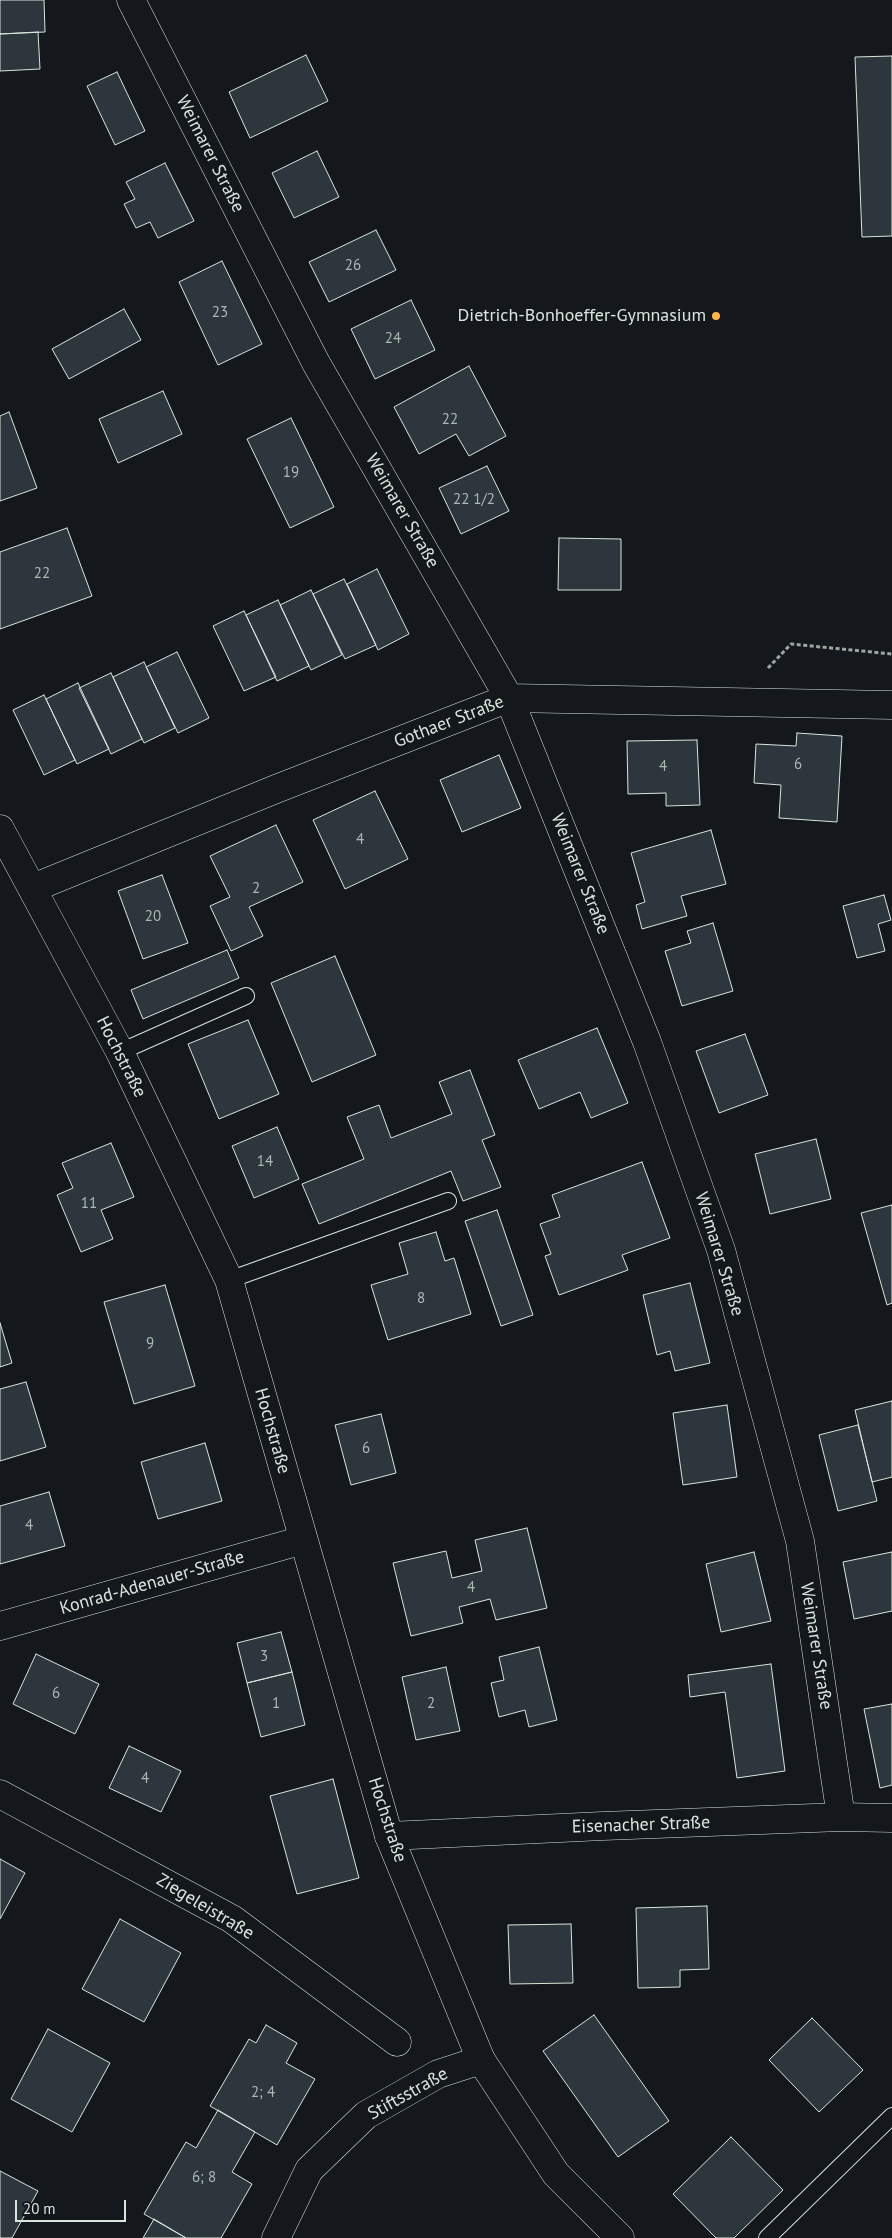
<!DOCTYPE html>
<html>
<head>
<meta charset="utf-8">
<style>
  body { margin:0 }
  #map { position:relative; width:892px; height:2238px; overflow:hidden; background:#14181c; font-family:"PT Sans",sans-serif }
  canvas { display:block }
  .scale { position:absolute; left:15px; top:2200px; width:111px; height:22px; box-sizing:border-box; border:2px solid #d8e6dc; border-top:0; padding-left:6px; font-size:15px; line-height:18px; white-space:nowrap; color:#d8e6dc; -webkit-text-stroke:4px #14181c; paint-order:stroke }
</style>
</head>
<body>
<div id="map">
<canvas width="892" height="2238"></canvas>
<div class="scale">20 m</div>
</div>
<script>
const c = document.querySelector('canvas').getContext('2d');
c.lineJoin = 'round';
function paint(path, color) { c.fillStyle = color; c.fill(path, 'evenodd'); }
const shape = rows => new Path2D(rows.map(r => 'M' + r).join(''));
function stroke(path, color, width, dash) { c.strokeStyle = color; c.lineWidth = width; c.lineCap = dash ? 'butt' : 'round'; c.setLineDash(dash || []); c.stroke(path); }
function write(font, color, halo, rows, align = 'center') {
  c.font = font + ' "PT Sans",sans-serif'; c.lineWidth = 4; c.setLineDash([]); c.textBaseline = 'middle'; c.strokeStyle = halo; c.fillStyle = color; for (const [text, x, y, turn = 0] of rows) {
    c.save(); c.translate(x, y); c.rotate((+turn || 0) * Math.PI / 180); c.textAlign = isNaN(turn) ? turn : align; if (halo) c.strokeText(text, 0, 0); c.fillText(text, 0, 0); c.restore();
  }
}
const building = shape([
  [0,0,44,0,45,32,0,34,0,0],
  [38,32,40,69,0,71,0,34,38,32],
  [306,55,328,101,250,138,229,92,306,55],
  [892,56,892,236,862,237,855,57,892,56],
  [117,72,145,131,115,145,87,86,117,72],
  [317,151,339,197,294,218,272,173,317,151],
  [165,163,194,221,158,238,150,222,136,228,124,204,135,199,126,182,165,163],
  [376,230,396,270,329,302,309,262,376,230],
  [222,261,262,344,218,365,179,282,222,261],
  [411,300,435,350,375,379,351,329,411,300],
  [124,309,141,340,69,379,52,349,124,309],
  [469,366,506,436,469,456,456,434,419,454,394,407,469,366],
  [163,391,182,434,118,463,99,419,163,391],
  [9,412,37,488,0,501,0,416,9,412],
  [291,418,334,507,290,528,247,439,291,418],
  [487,466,509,511,461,534,439,488,487,466],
  [67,528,92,596,0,629,0,552,67,528],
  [559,538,621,539,621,590,558,590,559,538],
  [377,569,409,634,378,650,347,584,377,569],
  [344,579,376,645,345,659,313,594,344,579],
  [311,590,342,655,311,670,280,605,311,590],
  [278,600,309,666,277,681,246,615,278,600],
  [244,611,276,677,244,691,213,626,244,611],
  [177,652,209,718,178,733,146,667,177,652],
  [144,662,175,728,144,743,113,677,144,662],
  [111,673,142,739,111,754,79,688,111,673],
  [78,683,109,749,77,764,46,699,78,683],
  [44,695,75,760,44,775,13,710,44,695],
  [797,733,842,736,837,822,779,818,781,785,754,783,756,744,796,746,797,733],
  [697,740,700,805,666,806,666,793,628,794,627,741,697,740],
  [499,755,521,808,462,832,440,780,499,755],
  [375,791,408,859,345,889,313,820,375,791],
  [276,825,303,882,249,907,263,936,231,951,210,906,230,897,210,856,276,825],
  [711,830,726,884,681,896,687,916,642,929,636,905,645,902,631,853,711,830],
  [162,875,188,943,143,959,118,891,162,875],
  [884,895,891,920,878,924,885,951,857,958,843,906,884,895],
  [713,923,733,991,682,1006,665,951,691,943,687,931,713,923],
  [227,950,239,978,143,1019,131,990,227,950],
  [335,956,376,1055,312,1082,271,983,335,956],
  [248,1020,279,1094,219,1119,188,1044,248,1020],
  [597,1028,628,1103,591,1118,580,1092,539,1109,518,1060,597,1028],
  [745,1034,768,1095,719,1113,696,1051,745,1034],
  [470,1070,495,1135,482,1140,501,1187,463,1201,451,1171,319,1224,302,1184,364,1159,347,1117,379,1105,391,1138,452,1114,439,1082,470,1070],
  [277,1127,299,1179,254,1198,232,1146,277,1127],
  [816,1139,831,1199,770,1214,755,1154,816,1139],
  [111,1143,134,1197,101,1210,113,1239,81,1252,57,1195,73,1188,62,1163,111,1143],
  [642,1162,670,1238,622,1255,628,1270,559,1295,545,1256,551,1254,540,1224,560,1217,552,1195,642,1162],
  [892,1205,892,1303,887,1305,861,1213,892,1205],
  [497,1210,533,1315,501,1326,465,1221,497,1210],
  [436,1232,445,1261,454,1258,471,1314,388,1340,371,1285,408,1274,399,1243,436,1232],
  [690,1283,710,1363,675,1371,670,1351,657,1355,643,1295,690,1283],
  [165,1285,195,1386,134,1404,104,1302,165,1285],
  [0,1323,12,1363,0,1367,0,1323],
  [26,1382,46,1447,0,1461,0,1389,26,1382],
  [892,1401,892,1477,872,1482,855,1410,892,1401],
  [727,1405,737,1477,683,1485,673,1413,727,1405],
  [381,1414,396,1473,351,1485,335,1425,381,1414],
  [858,1425,877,1501,838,1511,819,1435,858,1425],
  [205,1443,222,1501,158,1519,141,1462,205,1443],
  [49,1492,65,1546,0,1564,0,1506,49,1492],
  [527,1528,547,1608,496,1620,490,1599,459,1607,463,1623,411,1636,393,1563,446,1551,452,1578,482,1571,475,1540,527,1528],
  [754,1552,771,1621,721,1632,706,1564,754,1552],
  [892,1552,892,1611,854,1619,843,1562,892,1552],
  [281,1632,292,1672,247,1683,237,1643,281,1632],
  [539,1647,557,1720,529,1727,525,1710,499,1717,491,1683,504,1680,499,1657,539,1647],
  [36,1654,99,1684,75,1734,13,1704,36,1654],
  [771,1664,785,1771,737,1778,725,1692,690,1697,688,1675,771,1664],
  [446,1667,460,1731,416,1740,402,1677,446,1667],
  [292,1672,305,1725,261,1737,247,1683,292,1672],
  [892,1704,892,1785,880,1788,864,1709,892,1704],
  [129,1746,181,1771,161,1812,109,1788,129,1746],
  [333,1779,359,1878,297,1894,270,1796,333,1779],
  [0,1859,25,1873,0,1919,0,1859],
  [707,1906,709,1969,680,1970,680,1987,638,1988,636,1908,707,1906],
  [120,1919,181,1953,144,2022,82,1989,120,1919],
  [571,1924,573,1983,510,1984,508,1925,571,1924],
  [594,2015,669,2121,618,2157,543,2051,594,2015],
  [812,2018,863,2070,819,2112,769,2060,812,2018],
  [266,2025,297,2043,286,2063,315,2079,277,2145,210,2106,249,2039,256,2043,266,2025],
  [48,2029,110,2063,72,2132,11,2099,48,2029],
  [218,2110,255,2132,232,2172,252,2184,221,2238,186,2238,144,2214,186,2142,196,2148,218,2110],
  [731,2137,783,2190,734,2238,716,2238,673,2194,731,2137],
  [0,2171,38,2191,12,2238,0,2238,0,2171],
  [154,2219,186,2238,143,2238,154,2219]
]);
paint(building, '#2c363c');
stroke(building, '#d8e6dc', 1);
const lane = shape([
  [120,1052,246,996],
  [229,1280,448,1201],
  [767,2238,892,2116]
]);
const street = shape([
  [131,0,316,363,509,698,647,1042,721,1250,800,1541,841,1817],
  [33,888,276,789,509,698,892,705],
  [0,1626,303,1540],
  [0,1794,232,1919,397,2042],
  [389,1836,603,1826,841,1817,892,1818],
  [276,2238,309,2170,366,2115,438,2074,481,2060]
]);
const secondary = shape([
  [0,829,120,1052,229,1280,389,1836,481,2060,556,2174,620,2238]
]);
stroke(lane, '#d8e6dc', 18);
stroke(street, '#d8e6dc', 29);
stroke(secondary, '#d8e6dc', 29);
stroke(shape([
  [768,668,791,644,892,654]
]), '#9da8a2', 3, [4, 2.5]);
stroke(lane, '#14181c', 16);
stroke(street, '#14181c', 28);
stroke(secondary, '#14181c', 28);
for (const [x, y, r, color] of [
  [716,316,5,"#ffb74d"]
]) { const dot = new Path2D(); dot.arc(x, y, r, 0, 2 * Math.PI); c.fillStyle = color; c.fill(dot); stroke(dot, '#14181c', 2); }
write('15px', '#adbab4', null, [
  ["26",353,266],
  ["23",220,313],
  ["24",393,339],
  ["22",450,420],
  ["19",291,473],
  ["22 1/2",474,500],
  ["22",42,574],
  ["6",798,765],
  ["4",663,767],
  ["4",360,840],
  ["2",256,889],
  ["20",153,917],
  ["14",265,1162],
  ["11",89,1204],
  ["8",421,1299],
  ["9",150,1344],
  ["6",366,1449],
  ["4",29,1526],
  ["4",471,1588],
  ["3",264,1657],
  ["6",56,1694],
  ["1",276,1704],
  ["2",431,1704],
  ["4",145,1779],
  ["2; 4",263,2093],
  ["6; 8",204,2178]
]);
write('18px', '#d8e6dc', '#14181c', [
  ["Weimarer Straße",210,154,63],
  ["Weimarer Straße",402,511,60],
  ["Gothaer Straße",449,722,-21],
  ["Weimarer Straße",580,874,68],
  ["Hochstraße",121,1057,63],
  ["Weimarer Straße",719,1254,73],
  ["Hochstraße",272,1431,74],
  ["Konrad-Adenauer-Straße",152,1583,-16],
  ["Weimarer Straße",816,1646,81],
  ["Hochstraße",387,1820,72],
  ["Eisenacher Straße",641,1825,-2],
  ["Ziegeleistraße",205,1907,31],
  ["Stiftsstraße",408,2094,-29]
]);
write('18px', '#d8e6dc', '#14181c', [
  ["Dietrich-Bonhoeffer-Gymnasium",706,316]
], 'right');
</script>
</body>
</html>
